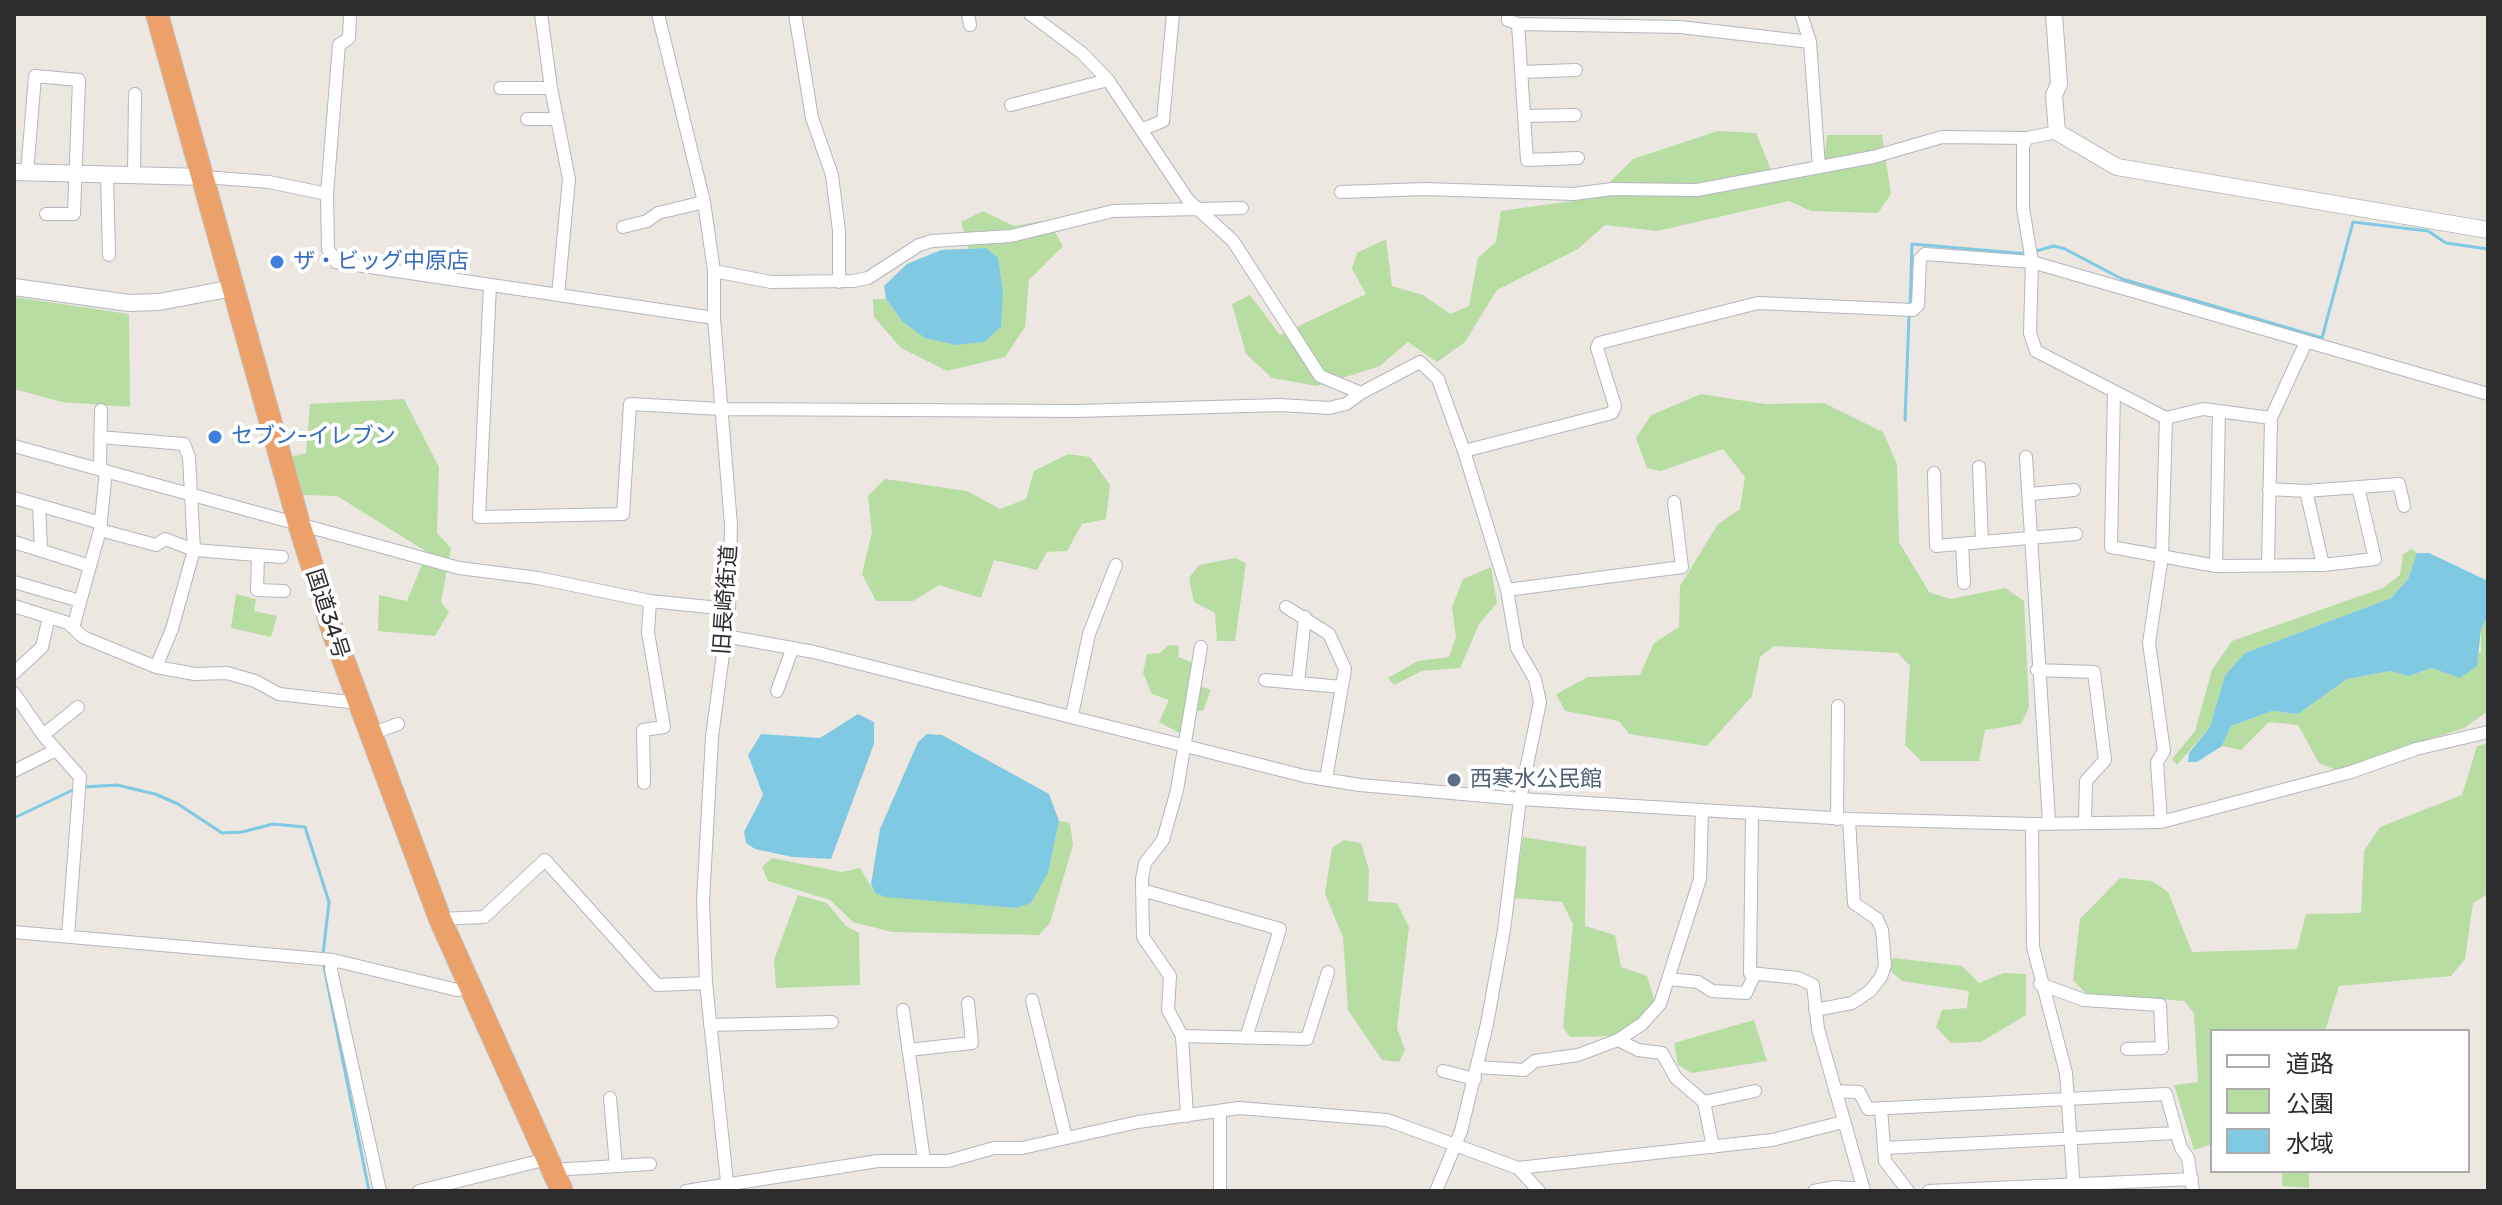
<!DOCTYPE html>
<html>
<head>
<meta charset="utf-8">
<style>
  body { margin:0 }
  #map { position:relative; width:2502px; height:1205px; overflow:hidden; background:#ece7e0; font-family:Rubik,"Noto Sans JP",sans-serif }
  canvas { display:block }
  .frame { position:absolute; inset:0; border:16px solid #2c2c2c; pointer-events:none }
  .legend { position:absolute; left:2210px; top:1029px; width:260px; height:144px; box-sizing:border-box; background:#fff; border:2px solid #ababab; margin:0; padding:10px 14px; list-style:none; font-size:24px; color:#2c2c2c }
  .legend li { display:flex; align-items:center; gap:16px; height:40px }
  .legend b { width:40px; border:2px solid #ababab }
</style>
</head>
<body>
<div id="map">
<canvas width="2502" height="1205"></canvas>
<div class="frame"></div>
<ul class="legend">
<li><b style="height:10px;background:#fff"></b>道路</li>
<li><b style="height:22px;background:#b8dda3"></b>公園</li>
<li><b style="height:22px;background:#7fcae2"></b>水域</li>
</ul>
</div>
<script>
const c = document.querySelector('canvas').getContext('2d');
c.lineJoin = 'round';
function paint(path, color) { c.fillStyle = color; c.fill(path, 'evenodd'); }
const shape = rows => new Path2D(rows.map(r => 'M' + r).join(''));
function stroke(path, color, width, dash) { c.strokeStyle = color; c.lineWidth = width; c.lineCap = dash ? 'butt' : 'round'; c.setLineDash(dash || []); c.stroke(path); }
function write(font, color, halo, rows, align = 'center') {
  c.font = font + ' Rubik,"Noto Sans JP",sans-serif'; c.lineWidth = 8; c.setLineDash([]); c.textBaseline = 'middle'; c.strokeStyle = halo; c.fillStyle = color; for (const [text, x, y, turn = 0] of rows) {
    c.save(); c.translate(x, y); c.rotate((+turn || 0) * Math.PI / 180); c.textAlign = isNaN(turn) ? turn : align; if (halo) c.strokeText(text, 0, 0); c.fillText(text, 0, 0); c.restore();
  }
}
paint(shape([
  [1718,131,1756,133,1772,172,1824,162,1827,135,1882,135,1891,194,1878,213,1811,211,1789,201,1657,231,1605,225,1578,249,1497,290,1465,342,1437,362,1408,342,1380,366,1317,386,1272,378,1246,354,1232,304,1250,295,1280,335,1366,294,1352,269,1357,253,1386,239,1392,286,1423,295,1450,314,1469,306,1478,258,1496,242,1501,211,1594,198,1633,159],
  [983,211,1014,226,1048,220,1063,246,1029,280,1025,327,1005,357,947,371,901,348,874,317,873,299,886,299,902,321,986,248,969,249,961,222],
  [14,297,129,314,130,407,62,402,14,389],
  [1701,394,1765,404,1824,403,1883,432,1897,464,1899,542,1929,592,1950,599,2005,588,2024,601,2029,707,2021,724,1985,730,1979,761,1921,761,1905,745,1910,666,1898,653,1774,646,1760,657,1752,696,1707,746,1629,734,1619,721,1565,711,1556,694,1588,677,1640,675,1654,643,1679,627,1680,586,1718,524,1740,509,1745,477,1723,449,1661,471,1647,468,1636,438,1651,415],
  [404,399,439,467,437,533,451,548,441,602,449,612,435,636,378,631,379,595,407,601,427,552,337,496,300,495,290,457,306,453,310,404],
  [1068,454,1090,457,1110,485,1106,519,1082,524,1067,551,1047,552,1037,570,994,560,981,598,939,585,913,601,876,601,862,574,872,532,868,496,885,479,967,491,1000,509,1026,499,1034,471],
  [2412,549,2417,553,2408,579,2391,598,2245,653,2225,675,2210,727,2177,765,2172,759,2195,731,2212,670,2232,641,2383,588,2400,575,2403,554],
  [1235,558,1246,563,1235,641,1217,641,1215,613,1194,602,1189,578,1199,565],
  [1491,567,1497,603,1479,624,1460,668,1422,671,1394,685,1388,678,1418,661,1449,657,1456,637,1452,607,1463,579],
  [236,594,256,599,254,611,277,616,271,637,231,628],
  [2488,616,2488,711,2464,728,2336,770,2319,763,2298,725,2269,722,2241,750,2222,746,2231,726,2272,711,2298,714,2347,679,2390,671,2409,676,2481,652,2481,629],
  [1169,645,1179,646,1178,657,1193,663,1190,683,1211,690,1203,711,1187,711,1185,736,1159,722,1169,700,1152,694,1143,673,1147,654,1160,653],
  [2488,743,2488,894,2473,903,2465,959,2451,976,2339,986,2325,1031,2212,1031,2212,1144,2194,1150,2174,1085,2198,1082,2194,1013,2184,1001,2085,993,2073,980,2080,919,2120,878,2152,881,2168,892,2192,952,2297,949,2306,914,2361,913,2364,851,2380,827,2462,795,2477,746],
  [1059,821,1070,823,1073,845,1050,923,1039,935,892,932,853,922,830,900,768,881,762,867,772,858,842,872,860,868,875,893,1016,908,1048,873],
  [1523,837,1586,847,1585,926,1615,935,1621,967,1647,976,1655,1002,1638,1020,1612,1036,1570,1037,1563,1027,1573,924,1562,902,1514,898],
  [1344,840,1361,843,1369,870,1368,901,1397,903,1409,927,1397,1028,1405,1050,1399,1062,1382,1060,1348,1010,1343,937,1325,894,1332,848],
  [798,895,827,903,846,926,859,933,860,985,776,988,774,960],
  [1893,958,1962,966,1979,983,2004,973,2026,974,2026,1015,1981,1042,1951,1043,1936,1027,1942,1010,1967,1008,1969,991,1902,981,1888,969],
  [1754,1020,1767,1061,1692,1073,1678,1065,1674,1043],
  [2282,1171,2309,1171,2309,1188,2282,1186]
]), '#b8dda3');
paint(shape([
  [986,248,998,258,1003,293,1001,327,984,342,956,345,925,338,902,321,886,299,884,286,907,264,941,250],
  [2417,553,2429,553,2488,581,2488,616,2481,629,2477,666,2460,678,2432,668,2409,676,2390,671,2347,679,2298,714,2272,711,2231,726,2222,746,2197,762,2188,762,2189,753,2210,727,2225,675,2245,653,2391,598,2408,579],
  [858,714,874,722,874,744,831,859,793,857,755,849,746,843,744,832,763,795,748,755,761,734,820,738],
  [927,734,942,735,1049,794,1059,821,1048,873,1031,903,1016,908,886,897,875,893,871,884,880,829,918,742]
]), '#7fcae2');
stroke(shape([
  [2036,251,2054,246,2065,249,2122,279,2322,338,2353,222,2428,231,2446,243,2488,249],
  [1910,308,1912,244,2028,254],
  [1905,420,1909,316],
  [83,787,117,785,155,794,178,804,222,833,242,832,273,824,305,827,329,902,323,954],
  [14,818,75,789],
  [323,962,369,1191]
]), '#7fcae2', 3);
const street = shape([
  [541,14,551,88,569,179,558,295],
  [658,14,704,202,714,271,714,318,731,525,729,609,712,737,703,901,706,983,728,1191],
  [795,14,812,118,832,175,839,231,839,282],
  [968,14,970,25],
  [1030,14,1082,53,1108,80,1188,200,1233,241,1320,376,1361,393,1420,362,1438,379,1464,451,1507,590,1517,648,1535,679,1540,702,1520,799,1504,930,1487,1024,1461,1131,1436,1191],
  [1508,14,1508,20,1518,24,1680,27,1810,42],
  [1801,14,1810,42,1819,167],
  [1518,24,1527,160,1578,158],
  [1521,72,1576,70],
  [500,88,551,88],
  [1011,105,1108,80],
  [1524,116,1575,115],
  [527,119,557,119],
  [1143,129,1163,121,1173,14],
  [2027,138,2023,146,2023,208,2032,262,2030,333,2036,351,2166,418,2203,409,2271,418],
  [27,173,35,76,79,80,74,214,46,214],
  [107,175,109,255],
  [134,175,135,94],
  [204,177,269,182,327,194,328,249,336,262,714,318],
  [1341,192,1425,189,1574,194,1612,189,1697,190,1873,157,1942,137,2027,138,2057,132],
  [327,194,339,45,349,38,350,14],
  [623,227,647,221,658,213,704,202],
  [714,271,771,282,853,281,868,278,919,245,932,241,1011,236,1113,211,1242,208],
  [490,285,479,517,623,514,630,404,721,409,1077,411,1280,405,1329,408,1346,404,1361,393],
  [2114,392,2111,547,2216,566,2323,565,2375,559,2358,487],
  [100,437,184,444,189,457,194,550,172,629,156,667],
  [14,446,459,568,538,578,650,601,729,609],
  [1464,451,1612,413,1615,406,1597,348,1599,343,1758,303,1913,310,1918,305,1920,259,1925,254,2032,262,2488,394],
  [2026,457,2049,821],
  [1979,467,1982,542],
  [100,469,101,410],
  [1934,473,1936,546,2076,534],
  [2269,489,2306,491,2399,484,2404,506],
  [2306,491,2323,565],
  [2030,494,2074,490],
  [14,498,101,523],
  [39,505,41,550],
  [100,530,156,545,165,539,194,550,282,557],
  [14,542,90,566,100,530,106,471],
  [1962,544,1964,583],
  [258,555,257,590,284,591],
  [2216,566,2219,411],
  [2268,566,2271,418,2306,342],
  [14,582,80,601],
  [1507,590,1682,567,1674,502],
  [14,606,68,623,83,637,156,667,195,674,227,673,255,681,279,694,358,703],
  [1286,607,1329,634,1345,669,1326,779],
  [73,628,90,566],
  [725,636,814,652,1304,776,1360,785,1520,799,1849,819,2032,824,2161,822,2351,772,2416,749,2488,732],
  [2037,670,2094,672,2105,760,2086,781,2085,821],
  [14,673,42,647,49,617],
  [1265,680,1342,687],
  [1298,683,1305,617],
  [777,691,792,650],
  [14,693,43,735,80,777,68,936],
  [1072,715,1089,634,1116,565],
  [43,735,78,707],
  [368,735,398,724],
  [14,771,56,750],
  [644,783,643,730,664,727,648,632,650,601],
  [1752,814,1750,973,1798,978,1813,985,1818,1029,1864,1191],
  [1837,819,1838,706],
  [2161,822,2157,762,2164,751,2149,643,2162,556,2166,418],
  [2032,824,2033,947,2066,1073,2074,1191],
  [1142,890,1280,929,1246,1038],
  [440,919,484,917,545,860,657,985,706,983],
  [14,932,333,960,457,990,470,988],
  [333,960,331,970,380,1191],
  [1669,979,1698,982,1712,991,1746,993,1754,976],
  [2040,984,2084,1000,2160,1005,2162,1048,2127,1049],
  [1032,1000,1066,1138],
  [903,1010,924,1160],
  [1815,1010,1852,1003,1870,991,1881,977,1885,965,1882,930,1877,919,1854,903,1849,819],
  [710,1025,832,1022],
  [1182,1036,1307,1039,1328,972],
  [1618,1040,1638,1050,1662,1053,1676,1078,1704,1102,1713,1147],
  [908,1050,972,1043,968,1003],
  [1478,1067,1524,1070,1535,1061,1578,1055,1618,1040,1642,1024,1660,1004,1700,879,1702,810],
  [1443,1071,1475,1079],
  [1835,1091,1859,1092,1868,1109,2166,1094,2181,1148,2188,1158,2193,1191],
  [610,1098,616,1166],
  [1704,1102,1755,1091],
  [1881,1108,1884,1148,2176,1133],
  [1220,1111,1220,1191],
  [1187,1116,1182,1036,1168,1010,1170,976,1143,937,1142,879,1145,863,1163,840,1177,790,1201,647],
  [1884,1148,1885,1161,1908,1191],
  [1518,1168,1539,1191],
  [552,1170,650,1164],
  [419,1191,547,1159],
  [686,1191,878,1161,948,1161,994,1148,1022,1148,1138,1122,1239,1108,1387,1120,1518,1168,1772,1140,1843,1122],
  [1814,1191,1835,1187,1864,1189],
  [1929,1191,2192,1179]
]);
const secondary = shape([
  [2054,14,2059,84,2054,95,2057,132,2117,167,2488,230],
  [14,172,204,177],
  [14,287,129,303,159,302,233,288]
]);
const highway = shape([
  [157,14,299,524,333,632,440,919,562,1191]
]);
stroke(street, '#b4b6be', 14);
stroke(secondary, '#b4b6be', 18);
stroke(highway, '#c4c4c4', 24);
stroke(street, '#fff', 12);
stroke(secondary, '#fff', 16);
stroke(highway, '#eda16a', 22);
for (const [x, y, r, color] of [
  [277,262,8,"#3f7fe0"],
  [215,437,8,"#3f7fe0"],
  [1454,780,8,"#5c6f8a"]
]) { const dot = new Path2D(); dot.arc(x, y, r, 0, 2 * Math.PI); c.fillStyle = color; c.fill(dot); stroke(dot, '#fff', 3); }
write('22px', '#366cbe', '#fff', [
  ["ザ・ビッグ中原店",293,262],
  ["セブン-イレブン",231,437]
], 'left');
write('22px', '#2c2c2c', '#fff', [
  ["旧長崎街道",726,600,-86],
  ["国道34号",327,614,72]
]);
write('22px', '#4e5e75', '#fff', [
  ["西寒水公民館",1470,780]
], 'left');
</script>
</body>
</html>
